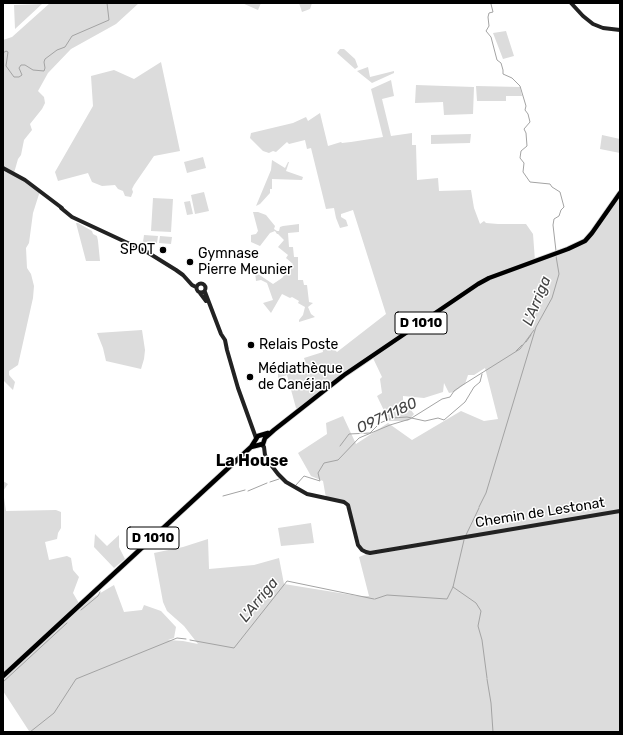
<!DOCTYPE html>
<html>
<head>
<meta charset="utf-8">
<style>
  body { margin:0 }
  #map { position:relative; width:623px; height:735px; overflow:hidden; background:#fff; font-family:Rubik,sans-serif }
  canvas { display:block }
  .frame { position:absolute; inset:0; border:4px solid #000; pointer-events:none }
</style>
</head>
<body>
<div id="map">
<canvas width="623" height="735"></canvas>
<div class="frame"></div>
</div>
<script>
const c = document.querySelector('canvas').getContext('2d');
c.lineJoin = 'round';
function paint(path, color) { c.fillStyle = color; c.fill(path, 'evenodd'); }
const shape = rows => new Path2D(rows.map(r => 'M' + r).join(''));
function stroke(path, color, width, dash) { c.strokeStyle = color; c.lineWidth = width; c.lineCap = dash ? 'butt' : 'round'; c.setLineDash(dash || []); c.stroke(path); }
function write(font, color, halo, rows, align = 'center') {
  c.font = font + ' Rubik,sans-serif'; c.lineWidth = 3; c.setLineDash([]); c.textBaseline = 'middle'; c.strokeStyle = halo; c.fillStyle = color; for (const [text, x, y, turn = 0] of rows) {
    c.save(); c.translate(x, y); c.rotate((+turn || 0) * Math.PI / 180); c.textAlign = isNaN(turn) ? turn : align; if (halo) c.strokeText(text, 0, 0); c.fillText(text, 0, 0); c.restore();
  }
}
paint(shape([
  [50,3,139,3,116,24,71,49,48,73,38,91,44,97,45,103,42,109,30,124,32,130,24,140,21,155,18,159,14,173,40,191,33,213,29,243,26,248,27,268,31,274,34,286,33,298,18,365,9,371,9,375,15,382,13,390,3,380,3,40,12,37],
  [242,3,261,3,258,10],
  [299,3,312,3,310,9,302,12],
  [42,4,15,29,14,5],
  [506,31,514,56,503,59,493,33],
  [340,49,344,49,355,59,358,67,355,69,337,53],
  [161,62,180,151,154,156,134,185,132,189,133,192,131,197,125,196,123,191,118,189,115,185,102,186,92,182,88,173,58,181,55,172,93,106,91,76,114,70,134,79],
  [368,67,370,77,394,71,394,73,372,83,357,71],
  [391,80,394,96,382,99,391,136,412,133,412,145,416,145,417,180,438,178,439,191,471,190,474,208,480,224,484,221,486,223,498,224,526,224,533,234,535,261,580,245,620,196,620,732,28,732,29,731,3,691,3,481,8,484,3,491,6,511,56,510,61,512,61,528,58,533,57,539,45,542,49,560,67,556,71,558,73,570,79,577,73,593,80,605,114,585,124,612,142,610,144,605,161,611,176,627,174,638,168,640,183,641,198,644,184,626,167,611,163,602,154,553,183,547,208,539,209,569,254,565,279,558,284,584,358,596,369,596,359,557,369,553,362,550,348,505,326,498,323,481,311,476,298,453,327,434,326,423,343,416,356,444,388,423,412,440,461,411,484,421,498,419,485,368,474,375,468,375,465,384,454,392,449,393,444,383,443,392,424,398,403,396,403,400,414,414,408,421,389,421,377,396,382,393,380,379,382,377,372,356,299,410,296,408,287,375,278,378,278,370,280,368,305,361,304,358,323,352,321,341,325,340,337,352,386,314,353,210,341,214,341,217,346,220,348,226,340,228,336,218,334,208,326,209,311,148,307,149,305,140,289,144,287,142,276,152,273,151,269,153,263,151,250,138,251,133,293,123,306,117,308,121,320,113,328,146,341,142,342,143,351,142,383,137,371,89],
  [416,85,474,87,473,114,444,115,443,102,415,103],
  [476,86,520,87,522,96,506,96,506,101,477,101],
  [471,134,470,143,431,144,431,135],
  [602,135,620,139,620,153,600,149],
  [203,157,206,168,187,173,184,162],
  [272,160,285,168,288,162,289,162,286,171,303,177,302,180,272,179,272,189,270,189,270,193,260,204,256,206,271,170],
  [204,192,209,211,195,214,191,195],
  [153,198,173,199,171,232,151,231],
  [190,201,193,214,187,215,184,202],
  [253,212,258,212,266,215,275,226,274,229,277,231,279,231,280,227,283,226,299,224,299,232,288,233,289,247,293,247,294,257,298,257,298,280,303,280,304,285,307,285,309,302,313,303,308,307,311,314,315,317,299,322,299,320,303,315,305,307,298,303,299,301,292,297,290,298,282,294,271,313,263,303,273,300,267,283,261,280,256,281,255,272,273,284,282,278,293,264,286,258,288,255,278,247,284,240,278,234,277,234,275,231,270,233,260,246,251,242,251,235,256,234,258,231],
  [76,223,78,223,92,231,93,234,97,236,98,241,100,261,86,261],
  [144,235,158,236,157,243,143,242],
  [160,236,172,237,171,244,159,243],
  [142,330,145,350,144,359,141,369,106,361,103,348,97,333],
  [311,523,314,543,281,546,278,528],
  [95,534,107,546,119,535,119,547,125,559,114,568,94,547]
]), '#dcdcdc');
stroke(shape([
  [491,4,493,12,489,13,488,17,489,26,486,31,491,37,497,60,501,63,503,70,503,74,512,78,520,86,526,106,525,110,528,114,530,122,524,129,526,133,527,146,521,151,520,158,524,163,523,172,530,182,550,184,552,187,560,192,564,207,561,210,559,216,554,219,553,225,556,251],
  [3,53,6,51,8,52,6,66,14,77,19,77,22,75,19,68,21,65,25,65,33,70,44,71,45,68,44,62,45,59,57,50,65,47,72,36,109,20,107,3],
  [526,342,531,335],
  [516,351,522,345],
  [340,446,349,434,370,433,380,423,392,418,407,417,425,421,438,418,444,420,465,402,474,387,480,382,482,374],
  [270,482,279,479],
  [296,485,304,476,320,481,318,473,324,463,338,460,359,438,390,425,410,419,442,399,450,397,454,391,461,386,520,349,534,330],
  [248,491,267,483],
  [223,496,245,490],
  [479,507,486,493,536,327,552,298,559,274,556,256],
  [466,535,479,508],
  [453,587,476,603,481,611,478,626,482,640,487,678],
  [375,599,387,595,447,599,453,587,464,540],
  [81,610,98,596,100,592],
  [190,640,234,648,287,581,374,599],
  [487,679,491,703,493,732],
  [3,682,67,623],
  [30,732,54,713,76,679,177,638,186,639]
]), '#a3a3a3', 1);
const primary = shape([
  [251,447,263,444,265,438,274,430,344,375,478,284,489,278,568,249,585,241,592,233,620,193],
  [3,676,251,447,258,436,268,433]
]);
stroke(primary, '#dbdbdb', 6);
stroke(shape([
  [571,3,583,16,593,24,603,28,620,30],
  [3,168,25,180,62,208],
  [61,208,72,217,147,252,176,270,183,275,192,285,196,287],
  '196.5 288a4.5 4.5 0 1 1 9 0a4.5 4.5 0 1 1-9 0Z',
  [205,292,221,334,225,340,227,350,238,388,256,438],
  [200,293,206,301],
  [261,444,264,447,265,455,268,461,278,474,286,482,307,494,344,502,348,505,358,545,362,550,366,552,370,553,412,546,620,511]
]), '#222', 4);
stroke(primary, '#000', 4.5);
for (const [x, y, r, color] of [
  [163,250,4,"#000"],
  [190,262,4,"#000"],
  [251,345,4,"#000"],
  [250,377,4,"#000"]
]) { const dot = new Path2D(); dot.arc(x, y, r, 0, 2 * Math.PI); c.fillStyle = color; c.fill(dot); stroke(dot, '#fff', 1.5); }
for (const [x, y, w] of [
  [421,323,52],
  [153,538,52]
]) { const box = new Path2D(); box.roundRect(x - w / 2, y - 11, w, 22, 3); c.fillStyle = '#fff'; c.fill(box); stroke(box, '#000', 1); }
write('bold 13px', '#000', null, [
  ["D 1010",421,323],
  ["D 1010",153,538]
]);
write('14px', '#000', '#fff', [
  ["SPOT",155,250,"right"],
  ["Gymnase",198,254],
  ["Pierre Meunier",198,270],
  ["Relais Poste",259,345],
  ["Médiathèque",258,369],
  ["de Canéjan",258,385]
], 'left');
write('14px', '#000', '#fff', [
  ["Chemin de Lestonat",540,513,-9]
]);
write('italic 15px', '#444', '#fff', [
  ["L'Arriga",537,301,-68],
  ["O9711180",387,416,-25],
  ["L'Arriga",259,600,-51]
]);
write('bold 16px', '#000', '#fff', [
  ["La House",252,461]
]);
</script>
</body>
</html>
